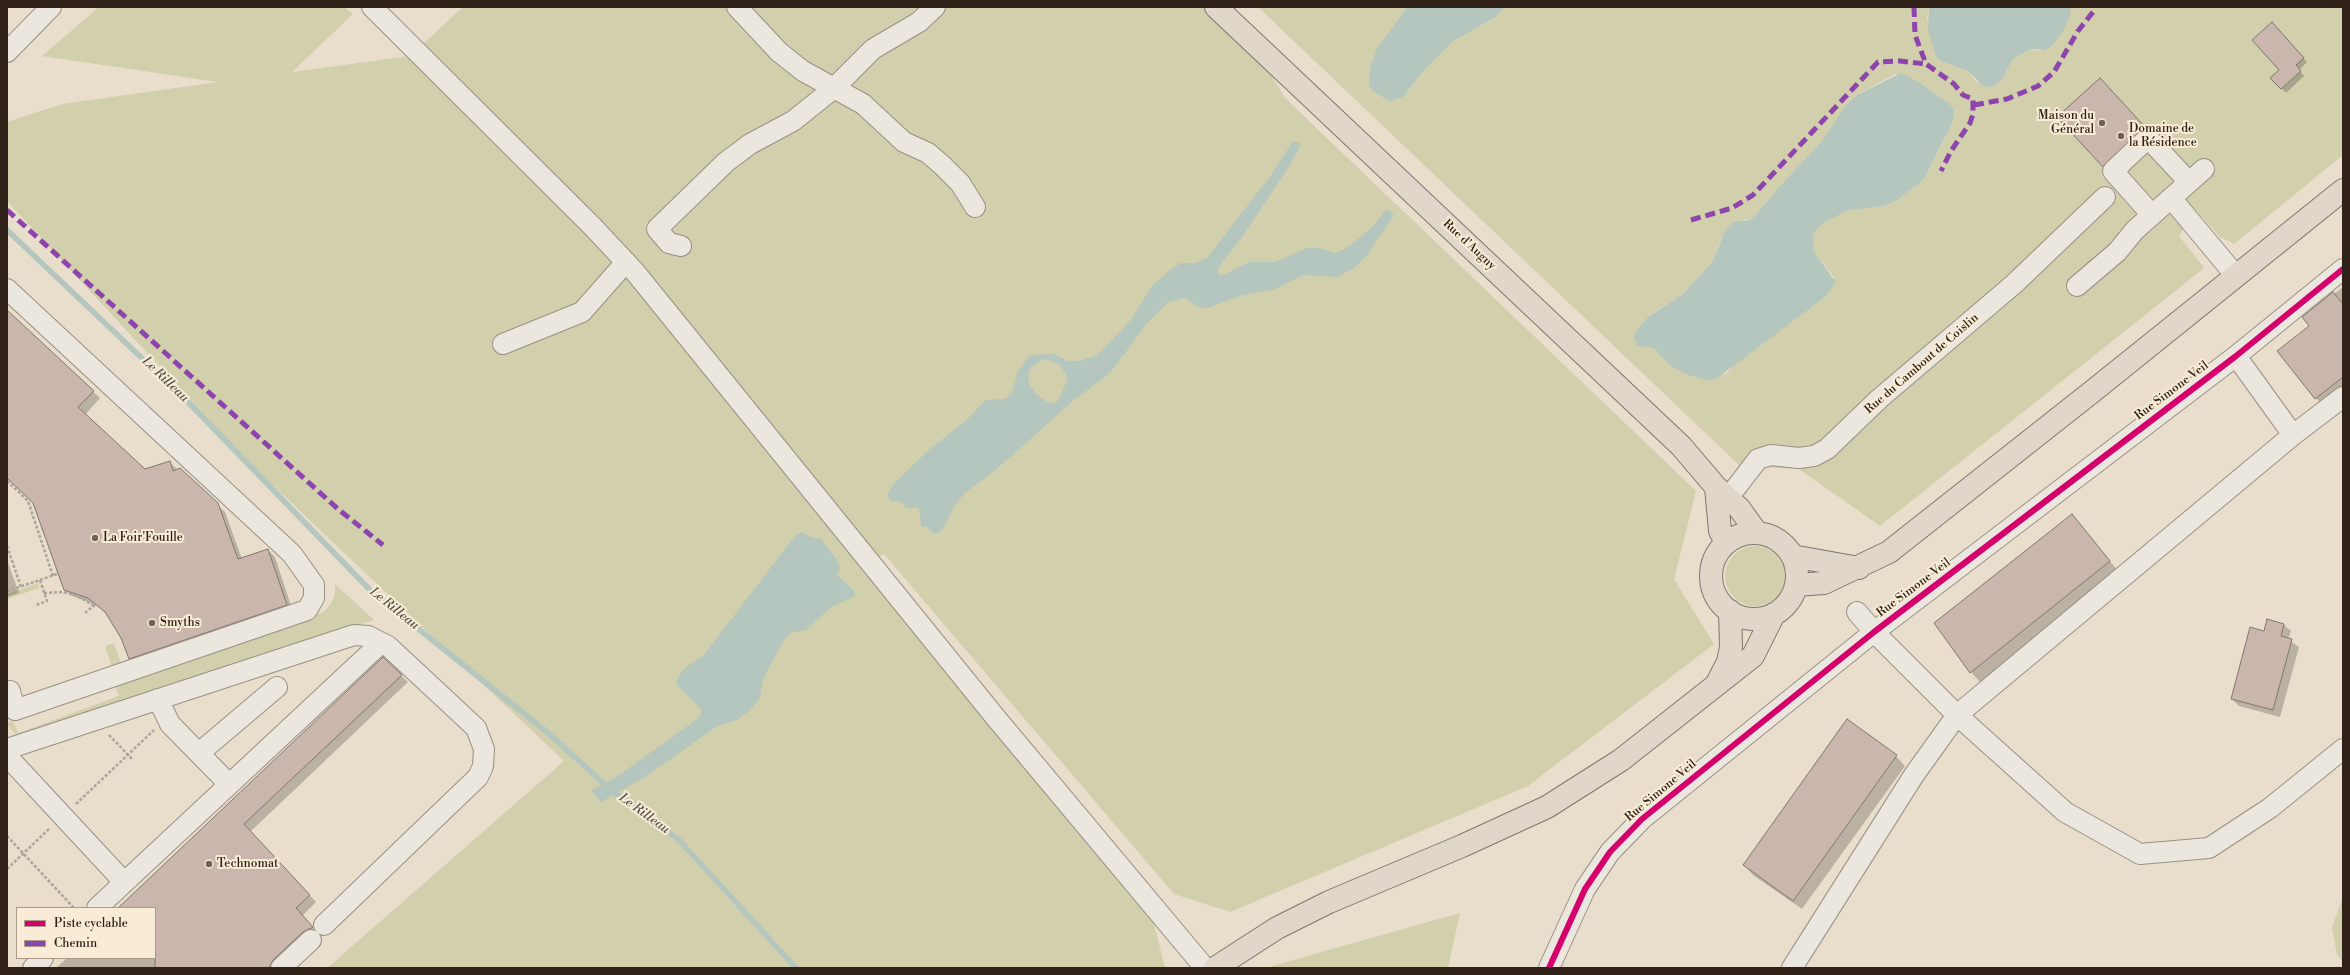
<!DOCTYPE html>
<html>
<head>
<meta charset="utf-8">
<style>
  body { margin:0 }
  #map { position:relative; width:2350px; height:975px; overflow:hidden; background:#e9decc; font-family:"Libre Bodoni",serif }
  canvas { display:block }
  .frame { position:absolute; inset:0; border:8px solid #2f2117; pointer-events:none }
  .legend { position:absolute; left:16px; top:907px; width:140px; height:52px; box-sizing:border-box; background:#f8ecd6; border:1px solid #a89b8a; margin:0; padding:5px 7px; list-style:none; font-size:12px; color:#2f2117 }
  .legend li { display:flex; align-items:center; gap:8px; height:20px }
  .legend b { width:20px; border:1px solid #a89b8a }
</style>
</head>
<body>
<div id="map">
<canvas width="2350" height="975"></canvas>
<div class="frame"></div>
<ul class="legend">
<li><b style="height:5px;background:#d6006c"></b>Piste cyclable</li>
<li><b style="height:5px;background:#8e44ad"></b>Chemin</li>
</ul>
</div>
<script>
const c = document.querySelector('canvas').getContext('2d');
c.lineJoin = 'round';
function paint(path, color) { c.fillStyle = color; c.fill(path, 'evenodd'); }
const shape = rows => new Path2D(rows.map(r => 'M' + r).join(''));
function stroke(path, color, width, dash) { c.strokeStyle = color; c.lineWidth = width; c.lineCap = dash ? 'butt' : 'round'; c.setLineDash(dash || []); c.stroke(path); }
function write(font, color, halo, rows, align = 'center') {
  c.font = font + ' "Libre Bodoni",serif'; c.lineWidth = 4; c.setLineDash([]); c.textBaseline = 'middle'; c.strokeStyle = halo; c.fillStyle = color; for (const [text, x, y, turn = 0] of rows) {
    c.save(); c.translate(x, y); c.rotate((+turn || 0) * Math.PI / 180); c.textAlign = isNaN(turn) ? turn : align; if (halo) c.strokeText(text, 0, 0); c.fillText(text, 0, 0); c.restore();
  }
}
paint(shape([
  [99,7,344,7,353,14,292,72,410,56,463,7,1231,7,1285,98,1696,491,1674,579,1714,644,1528,786,1230,912,1174,894,884,554,864,570,1150,908,1165,968,327,968,564,761,244,458,7,201,7,122,62,104,218,82,42,56],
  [1258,7,1407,7,1378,49,1369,78,1403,97,1424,70,1452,42,1496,17,1505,7,1929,7,1927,18,1940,61,1968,71,1976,82,2001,81,2013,59,2031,49,2040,51,2070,15,2071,7,2343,7,2343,155,2234,244,2220,237,2196,210,2179,236,2204,268,1880,526,1799,469,1740,466],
  [1895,74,1919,82,1947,102,1946,136,1924,179,1899,199,1885,206,1849,210,1825,222,1818,228,1813,235,1813,245,1815,253,1834,277,1825,297,1738,361,1726,374,1668,364,1653,348,1634,336,1649,316,1683,294,1712,262,1722,237,1745,219,1750,220,1755,216,1779,187,1821,142,1847,104,1857,95],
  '1725 576a30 30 0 1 1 60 0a30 30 0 1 1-60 0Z',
  [38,583,39,588,7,599,7,594],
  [335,584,374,620,25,738,16,735,7,724,13,720,18,733,119,696,114,684,322,613,331,604,335,594],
  [114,643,122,666,113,670,105,646],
  [2343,897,2343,961,2337,955,2332,927],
  [1460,913,1448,968,1265,968]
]), '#d1cfac');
paint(shape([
  [1407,7,1505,7,1496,17,1452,42,1424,70,1403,97,1390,101,1377,94,1369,86,1370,67,1377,49],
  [1929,7,2071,7,2070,15,2064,29,2053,45,2045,50,2031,49,2013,59,2001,81,1992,87,1983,86,1968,71,1940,61,1936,56,1928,29],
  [1901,73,1919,82,1947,102,1953,108,1954,119,1924,179,1899,199,1885,206,1849,210,1825,222,1818,228,1813,235,1813,245,1815,253,1835,281,1834,285,1825,297,1716,379,1706,380,1686,374,1668,364,1653,348,1637,346,1634,336,1637,330,1648,317,1683,294,1712,262,1726,229,1734,222,1750,220,1755,216,1779,187,1821,142,1847,104,1857,95],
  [1293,141,1301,144,1290,165,1242,237,1218,268,1219,274,1221,276,1249,262,1275,262,1308,248,1319,248,1334,253,1346,249,1373,226,1387,209,1394,215,1368,254,1353,269,1337,277,1303,275,1275,289,1240,296,1208,308,1198,307,1185,298,1169,302,1148,322,1110,373,1074,400,999,467,965,493,954,506,944,528,938,533,933,533,927,527,921,526,920,513,918,508,907,508,900,501,891,501,889,499,887,495,893,485,931,448,967,420,986,400,1005,399,1012,393,1018,371,1030,355,1054,354,1068,361,1079,361,1097,355,1131,320,1151,287,1170,270,1181,263,1195,263,1207,258,1269,178],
  [1043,359,1050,360,1061,366,1068,379,1058,401,1054,403,1047,402,1035,393,1029,384,1028,375,1031,367],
  [802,532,811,537,821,539,837,560,840,568,837,573,838,576,854,591,855,596,831,607,806,630,793,632,784,640,763,679,760,698,750,710,737,720,716,727,645,777,601,802,591,790,615,778,700,717,701,709,677,685,677,679,685,668,704,655,794,537]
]), '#b4c6be');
paint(shape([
  [2276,28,2307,62,2299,70,2304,76,2286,93,2272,78,2280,70],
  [2343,287,2343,394,2325,408,2316,398,2310,326,2303,318],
  [7,312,100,398,85,415,144,470,169,462,225,512,242,559,268,550,275,557,293,612,136,665,129,658,122,637,107,614,96,605,72,596,64,589,34,503,7,477],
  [2072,515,2118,571,1980,682,1971,672],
  [7,560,19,593,7,597],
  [2283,624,2291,631,2288,639,2299,647,2280,717,2239,706,2232,699,2264,632],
  [401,675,408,682,250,832,316,902,302,916,319,934,310,938,279,968,56,968,67,958,155,958,155,908,120,908],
  [1896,756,1905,766,1802,909,1753,875,1744,865]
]), '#0003');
stroke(shape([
  [7,230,188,402,370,590,547,732,611,790,679,840,796,968]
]), '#b4c6be', 5.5);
const building = shape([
  [2272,22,2304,58,2296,65,2301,71,2281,89,2270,78,2279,70,2252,40,2272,22],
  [2100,78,2145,127,2103,167,2057,117,2100,78],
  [2333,292,2343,304,2343,377,2315,399,2277,351,2309,326,2302,317,2333,292],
  [7,310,94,391,78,407,145,469,170,461,173,471,180,468,218,503,238,559,268,549,287,605,129,659,121,638,105,612,88,598,64,590,33,503,7,478,7,310],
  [2072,514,2110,561,1970,673,1934,623,2072,514],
  [2267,619,2284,624,2281,636,2292,639,2273,710,2231,699,2250,627,2264,631,2267,619],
  [383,657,402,675,244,824,310,895,296,908,313,927,303,932,273,960,269,968,155,968,155,908,118,908,383,657],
  [1847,719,1897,755,1793,901,1743,865,1847,719]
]);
paint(building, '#cbb6ad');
stroke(building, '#7e776d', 1);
const minor = shape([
  [372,7,593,227,635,272,996,718,1205,968],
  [737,7,779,52,803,71,863,104,904,142,928,153,943,166,960,183,975,207],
  [7,52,51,7],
  [2171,198,2236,276],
  [2152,215,2113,171,2148,138,2189,182],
  [681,246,669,243,657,229,726,162,750,144,793,121,833,89,873,49,919,22,935,7],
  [2077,286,2117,252,2135,230,2204,169],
  [7,289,292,554,314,585,314,598,307,610,15,710,10,691,7,692],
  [503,344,582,312,626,262],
  [2236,356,2293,435],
  [1728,498,1758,459,1771,455,1799,458,1814,456,1827,449,1879,399,2014,284,2105,197],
  [1857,612,1874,632,1957,715,2065,812,2140,854,2209,848,2270,808,2343,749],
  [158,699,170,724,229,784],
  [7,749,354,635,368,636,388,646,476,728,484,749,483,766,478,777,324,925],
  [199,753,277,687],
  [7,756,124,882],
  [97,908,381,643],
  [33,968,43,958],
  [281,968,311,940],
  [1549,968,1585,889,1610,852,1642,819,1874,632,2236,356,2343,269],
  [1792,968,1914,775,1957,715,2293,435,2343,397]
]);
const major = shape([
  [1216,7,1681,446,1716,487,1739,508,1757,533],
  [1716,487,1720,531,1726,542],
  '1711 576a43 43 0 1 1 86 0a43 43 0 1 1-86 0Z',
  [1792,556,1859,568],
  [1796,585,1824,583,1889,552,2093,391,2343,190],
  [1717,683,1728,662,1731,647,1730,611],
  [1215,968,1277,928,1329,902,1462,846,1547,807,1621,760,1753,656,1774,614]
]);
stroke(minor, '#989085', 22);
stroke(major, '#7e776d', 24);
stroke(shape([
  [7,481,28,501,53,576],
  [7,546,21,587],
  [40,580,57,574],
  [7,591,40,580,47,601,36,605],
  [44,593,63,592,78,596,94,606],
  [85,613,96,604],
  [109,735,132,759],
  [76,804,154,730],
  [7,836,74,908],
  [7,869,49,829]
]), '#a9a49c', 2.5, [3, 2]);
stroke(minor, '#ece7de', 20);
stroke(major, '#e0d6c9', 22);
stroke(shape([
  [1914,7,1915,35,1926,64,1954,84,1963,95,1973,99,1973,114,1970,123,1951,151,1941,171],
  [1974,105,2007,99,2038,86,2054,72,2078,31,2093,12,2093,7],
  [7,210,338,509,383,545],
  [1691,220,1732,208,1753,195,1878,62,1900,61,1926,64]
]), '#8e44ad', 5, [10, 5]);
stroke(shape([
  [1549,968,1585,889,1610,852,1642,819,1874,632,2236,356,2343,269]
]), '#d6006c', 6);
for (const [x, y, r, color] of [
  [2102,123,4,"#706356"],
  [2121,136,4,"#706356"],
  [95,538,4,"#706356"],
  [152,623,4,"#706356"],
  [209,864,4,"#706356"]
]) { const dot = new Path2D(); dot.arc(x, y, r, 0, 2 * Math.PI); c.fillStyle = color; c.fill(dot); stroke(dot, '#f8ecd6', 1.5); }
write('12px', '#2f2117', '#f8ecd6', [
  ["Maison du",2094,116,"right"],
  ["Général",2094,130,"right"],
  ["Domaine de",2129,129],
  ["la Résidence",2129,143],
  ["La Foir'Fouille",103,538],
  ["Smyths",160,623],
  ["Technomat",217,864]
], 'left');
write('12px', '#2f2117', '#f8ecd6', [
  ["Rue d'Augny",1469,245,43],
  ["Rue du Cambout de Coislin",1922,364,-41],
  ["Rue Simone Veil",2172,391,-37],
  ["Rue Simone Veil",1914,588,-37],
  ["Rue Simone Veil",1661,791,-40]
]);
write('italic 13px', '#505047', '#f8ecd6', [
  ["Le Rilleau",165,380,44],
  ["Le Rilleau",394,609,39],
  ["Le Rilleau",644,814,36]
]);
</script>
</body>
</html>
